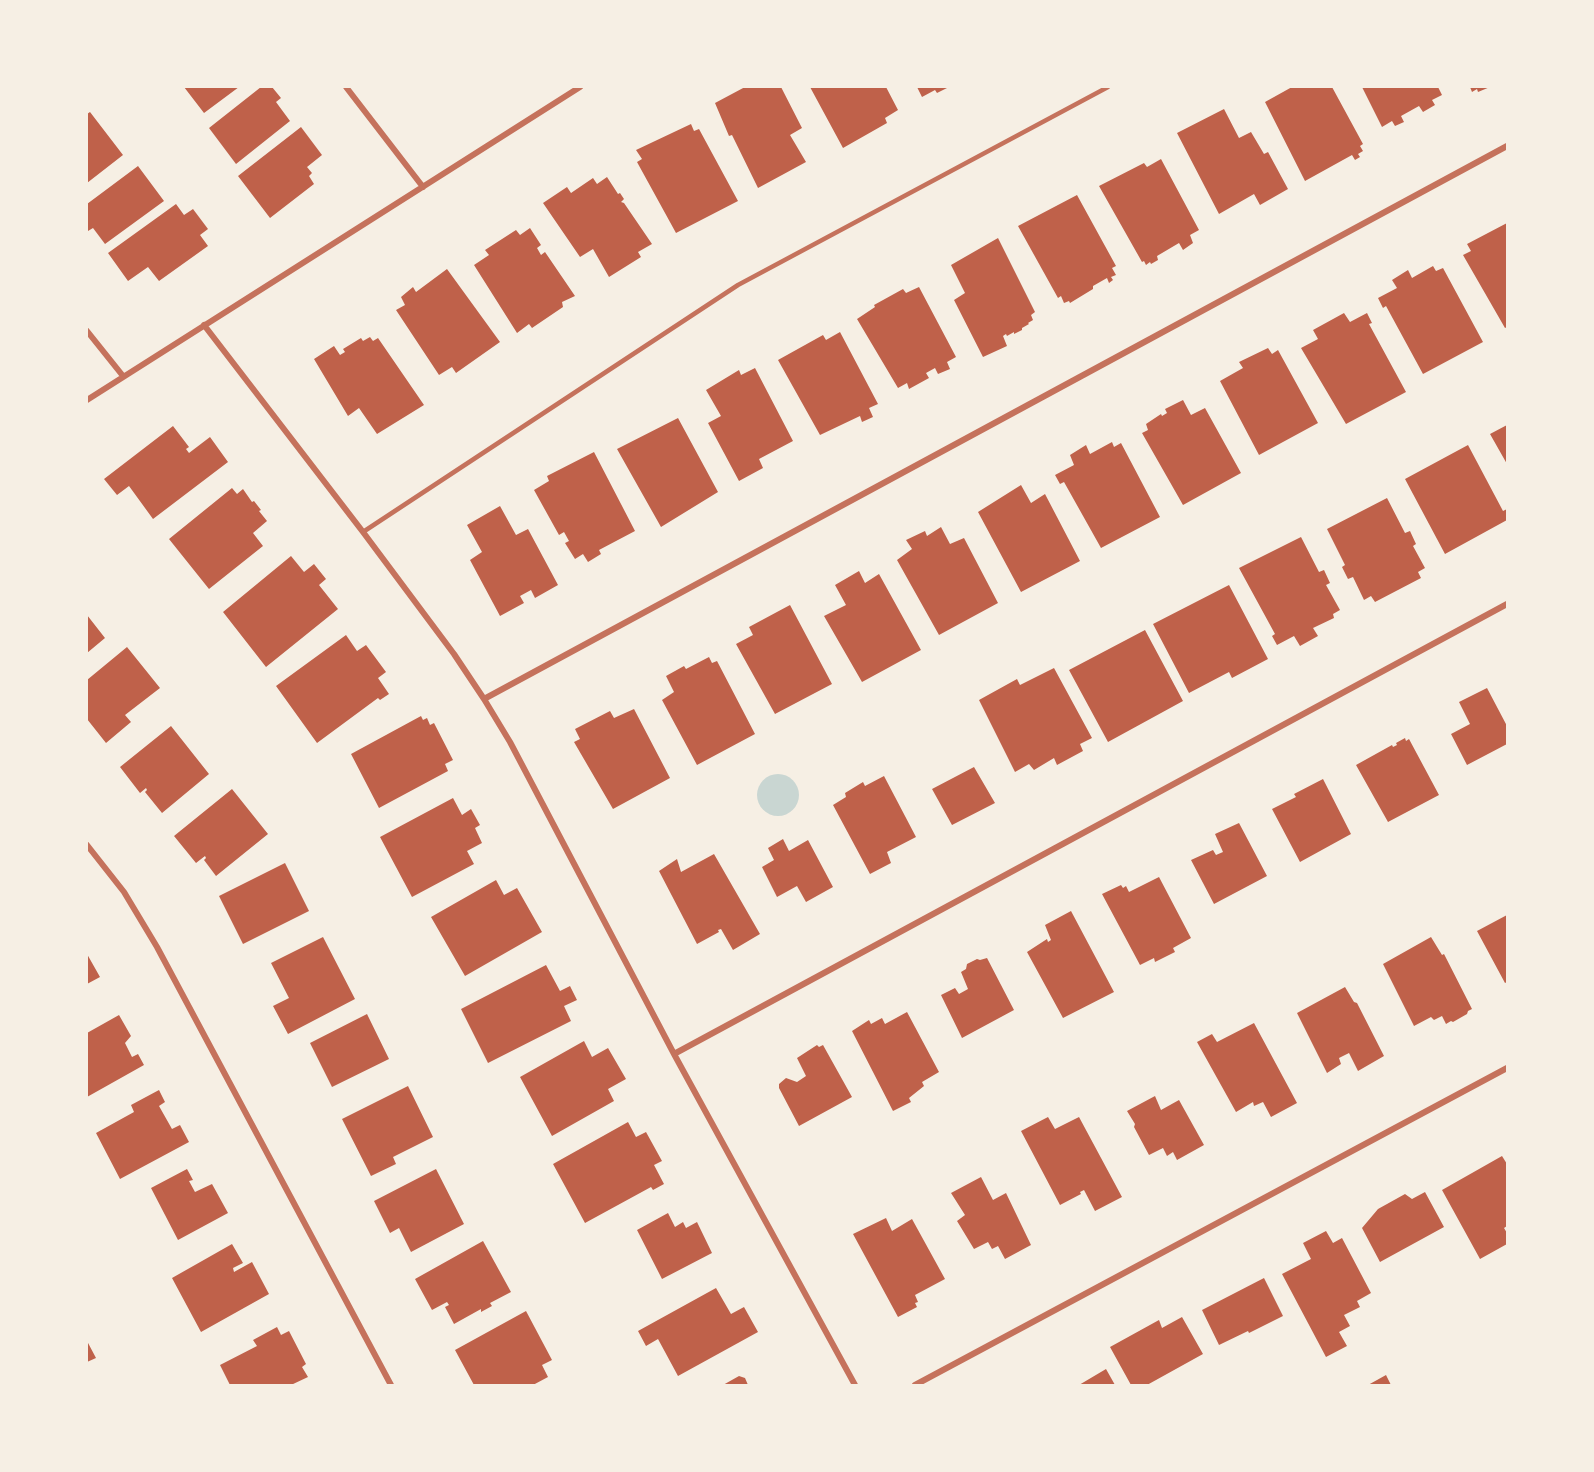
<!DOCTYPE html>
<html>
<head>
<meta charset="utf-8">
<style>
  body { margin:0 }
  #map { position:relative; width:1594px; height:1472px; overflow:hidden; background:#f6efe4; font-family:Montserrat,sans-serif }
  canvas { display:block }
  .frame { position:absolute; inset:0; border:88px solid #f6efe4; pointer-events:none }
</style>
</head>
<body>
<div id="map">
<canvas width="1594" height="1472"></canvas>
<div class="frame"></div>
</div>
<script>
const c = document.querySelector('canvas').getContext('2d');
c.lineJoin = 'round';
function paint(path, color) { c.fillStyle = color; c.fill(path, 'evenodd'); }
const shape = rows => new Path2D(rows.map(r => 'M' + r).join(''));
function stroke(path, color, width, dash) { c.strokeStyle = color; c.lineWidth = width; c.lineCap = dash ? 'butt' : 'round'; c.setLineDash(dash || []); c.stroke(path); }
paint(shape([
  '757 795a21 21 0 1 1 42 0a21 21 0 1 1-42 0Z'
]), '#c9d6d2');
paint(shape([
  [184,87,239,87,204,113],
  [261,87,272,87,281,98,276,102,290,121,236,164,209,128],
  [745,87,781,87,802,128,790,135,806,162,758,188,732,135,729,136,715,103],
  [810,87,886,87,898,110,885,118,887,123,843,148],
  [917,87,949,87,937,93,935,90,922,97],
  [1292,87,1332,87,1363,144,1360,146,1363,151,1358,154,1360,157,1355,160,1352,155,1305,181,1265,102],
  [1362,87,1438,87,1442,95,1432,100,1435,105,1423,112,1419,106,1401,116,1404,122,1395,126,1392,121,1382,127],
  [1470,87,1490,87,1478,92,1477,89,1472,92],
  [1224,109,1239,138,1251,132,1264,154,1268,152,1288,189,1260,205,1254,194,1219,214,1177,133],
  [90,112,123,155,87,183,87,114],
  [691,124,694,131,699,129,738,201,676,233,637,162,642,159,636,150],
  [301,127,322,155,307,167,312,173,309,176,314,184,270,218,238,176],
  [1161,159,1199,230,1190,235,1193,243,1183,250,1179,243,1157,256,1158,260,1151,264,1150,262,1146,265,1144,261,1142,262,1099,186,1144,163,1147,167],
  [138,166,164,201,105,244,93,228,88,231,87,229,87,204],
  [607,177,618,194,620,193,624,199,621,202,624,203,652,244,638,252,641,257,609,277,593,249,580,257,543,203,567,187,571,193,593,178,597,184],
  [1077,195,1116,266,1112,268,1116,275,1111,277,1113,280,1109,283,1107,278,1093,286,1093,289,1070,303,1069,301,1064,303,1061,296,1058,298,1018,226],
  [176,204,184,215,193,209,208,229,200,235,208,246,159,281,148,267,128,281,108,253],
  [1507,223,1507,327,1505,328,1463,255,1471,251,1467,244],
  [530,228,541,245,537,248,541,255,545,252,575,296,562,302,563,307,532,328,529,324,517,333,474,265,489,255,485,250,516,230,520,235],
  [998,238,1035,312,1031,315,1033,320,1028,323,1029,324,1022,328,1022,330,1014,334,1014,332,1007,336,1006,334,1003,336,1007,346,983,357,954,300,965,293,951,265],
  [1433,266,1436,271,1443,268,1483,342,1423,374,1386,306,1383,308,1378,298,1397,288,1392,280,1408,270,1412,278],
  [447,269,500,342,456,373,452,367,439,375,396,310,405,305,401,297,413,287,416,292],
  [919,287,956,357,947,362,950,369,938,374,935,368,926,373,929,378,909,389,907,383,898,388,857,319,875,307,874,305,903,289,906,293],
  [1344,313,1350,322,1367,313,1372,323,1369,324,1406,392,1346,424,1301,348,1318,339,1313,330],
  [840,332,878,404,869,408,873,417,862,422,860,416,820,435,778,360,823,335,826,340],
  [370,337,373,341,378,338,424,405,377,434,359,408,348,416,314,359,334,346,340,355,345,352,343,349,361,338,363,341],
  [1268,348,1272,354,1278,350,1318,423,1259,455,1220,381,1243,368,1239,362],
  [755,368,793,441,759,459,763,468,739,481,708,423,721,416,706,390,739,370,741,375],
  [1183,400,1191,415,1205,408,1241,473,1183,505,1142,433,1148,430,1146,424,1161,414,1162,416,1167,413,1165,409],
  [678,418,718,492,661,527,617,449],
  [1507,425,1507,464,1490,434],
  [173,426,189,447,186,449,189,453,210,437,228,462,153,519,129,486,117,495,104,479],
  [1112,442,1114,447,1121,443,1160,517,1101,548,1064,482,1060,484,1055,475,1074,465,1070,455,1086,445,1090,454],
  [1468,445,1503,511,1507,509,1507,520,1445,554,1405,479],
  [594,452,635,531,599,550,601,554,588,562,583,554,575,559,565,543,569,541,564,532,559,535,534,490,549,481,547,476],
  [1021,485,1031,503,1045,494,1080,561,1021,592,978,512],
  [232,488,237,494,243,489,252,502,254,501,261,510,259,511,267,521,253,533,263,546,209,589,169,539],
  [1387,498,1405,533,1410,531,1416,544,1413,546,1425,568,1418,572,1421,578,1375,602,1371,596,1364,600,1353,577,1348,579,1342,567,1345,565,1327,529],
  [500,506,516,535,528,529,558,585,535,598,531,590,520,596,524,603,500,616,470,560,482,552,467,525],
  [941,527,950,544,964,538,998,603,939,635,897,560,912,549,906,540,925,531,927,536],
  [1301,537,1319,572,1324,570,1330,583,1326,585,1340,610,1333,614,1334,618,1313,628,1318,636,1300,646,1294,636,1277,645,1272,636,1275,634,1239,568],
  [291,556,304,572,314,564,326,579,319,585,338,609,266,667,223,612],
  [859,571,865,583,879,574,921,650,862,682,824,616,846,605,835,585],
  [1229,585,1268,659,1232,678,1229,672,1189,693,1153,624],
  [790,605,832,684,775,714,736,644,753,635,749,627],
  [87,615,105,638,87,653],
  [1145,630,1183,701,1108,742,1069,670],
  [346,635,357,651,366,645,386,672,378,678,389,694,380,700,378,698,317,743,276,686],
  [127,647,160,688,125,715,131,722,106,743,87,719,87,680],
  [709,657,712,663,717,661,755,734,697,765,662,700,674,692,666,676,684,666,686,669],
  [1054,668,1092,738,1080,744,1083,751,1057,765,1054,758,1034,770,1029,764,1015,772,979,700,1017,679,1020,685],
  [1487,688,1507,726,1507,744,1467,765,1451,734,1470,724,1459,702],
  [634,709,670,778,613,809,574,742,580,739,575,729,610,711,614,718],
  [421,716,423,720,427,718,430,725,434,723,453,760,445,764,448,771,379,808,351,754],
  [171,726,209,774,162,813,145,792,147,790,146,788,140,793,120,767],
  [1405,738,1406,741,1409,739,1439,795,1388,822,1356,765,1392,745,1393,747,1397,745,1396,743],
  [974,767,995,803,952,825,932,789],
  [884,776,916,837,887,852,891,863,870,874,833,805,846,797,845,793,863,782,865,786],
  [1323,779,1351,834,1300,862,1272,809,1296,797,1294,794],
  [232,789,268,834,216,876,204,860,206,858,205,856,196,863,174,836],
  [453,798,462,815,471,809,480,825,475,828,482,843,467,851,474,864,412,897,380,837],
  [1239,823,1267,876,1214,904,1191,860,1213,850,1216,855,1223,852,1215,834],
  [783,839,789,851,808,840,833,887,806,902,797,886,777,897,762,867,774,860,768,848],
  [714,854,760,934,733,950,721,929,718,930,719,932,697,944,659,871,677,859,681,872],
  [285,863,309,911,243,944,219,896],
  [1159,877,1191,938,1173,948,1175,952,1155,962,1154,958,1140,965,1102,894,1121,885,1123,888,1126,886,1129,892],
  [496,880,504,895,517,888,542,932,465,976,431,917],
  [1071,911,1114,992,1063,1018,1027,952,1047,939,1048,942,1051,940,1045,925],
  [1507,915,1507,982,1505,983,1477,931],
  [323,937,355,999,288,1034,273,1006,289,998,271,963],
  [1431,937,1442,955,1444,954,1472,1009,1468,1011,1467,1014,1453,1022,1451,1021,1446,1024,1442,1016,1434,1020,1431,1017,1414,1026,1383,964],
  [87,954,100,977,87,984],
  [987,958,1014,1010,962,1038,941,995,955,988,959,994,968,989,961,972,966,969,967,964,977,959,980,960],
  [546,965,560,991,570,986,577,1000,564,1006,571,1021,488,1063,461,1009],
  [1345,987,1354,1002,1357,1003,1384,1056,1358,1071,1349,1053,1339,1058,1341,1064,1327,1073,1297,1013],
  [907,1012,939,1072,922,1082,924,1086,909,1098,911,1102,893,1111,852,1031,869,1020,871,1024,882,1018,885,1024],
  [367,1014,389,1059,332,1087,310,1043],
  [119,1015,131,1036,125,1043,132,1057,138,1054,144,1065,87,1097,87,1033],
  [1254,1023,1297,1103,1271,1117,1263,1102,1254,1106,1253,1102,1236,1112,1197,1042,1212,1034,1217,1042],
  [584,1041,592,1057,608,1048,626,1079,608,1089,614,1101,552,1136,520,1077],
  [817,1045,819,1047,823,1045,852,1097,799,1126,779,1088,779,1084,786,1078,797,1082,806,1076,797,1058],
  [408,1086,433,1137,393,1157,396,1164,371,1176,342,1119],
  [159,1090,165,1102,159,1106,172,1129,180,1125,189,1142,120,1179,96,1133,134,1112,131,1105],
  [1155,1096,1161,1110,1179,1100,1204,1145,1177,1160,1173,1152,1167,1156,1163,1148,1149,1155,1134,1127,1135,1124,1127,1111],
  [1048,1117,1055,1129,1079,1117,1122,1197,1095,1211,1084,1190,1080,1192,1081,1194,1060,1205,1021,1131],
  [628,1122,636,1137,646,1132,662,1161,654,1165,664,1184,653,1190,651,1187,585,1223,553,1164],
  [1502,1156,1507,1164,1507,1226,1504,1228,1507,1233,1507,1244,1480,1259,1442,1190],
  [187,1169,193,1180,189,1181,195,1192,212,1184,228,1213,178,1240,151,1188],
  [436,1169,464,1224,411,1252,399,1228,390,1233,374,1201],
  [981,1177,993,1200,1006,1193,1031,1245,1005,1259,998,1246,992,1249,988,1242,974,1249,957,1221,965,1215,951,1193],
  [1425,1192,1444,1227,1380,1262,1362,1228,1378,1209,1405,1194,1412,1199],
  [668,1213,675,1227,683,1222,686,1228,697,1222,712,1253,662,1279,637,1230],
  [886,1218,892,1231,912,1219,945,1279,915,1295,918,1302,915,1303,917,1307,898,1317,853,1234],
  [1326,1231,1333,1243,1342,1238,1371,1293,1357,1301,1360,1307,1344,1315,1350,1326,1339,1332,1347,1346,1326,1357,1282,1274,1311,1259,1303,1243],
  [483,1241,511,1292,490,1303,492,1306,481,1312,481,1309,454,1324,445,1307,449,1305,447,1302,432,1310,415,1279],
  [232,1244,243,1263,233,1268,234,1272,252,1262,269,1294,201,1332,172,1278],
  [1264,1278,1283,1316,1249,1333,1248,1331,1219,1345,1202,1310],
  [716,1288,731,1314,744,1307,758,1332,678,1376,658,1339,646,1346,638,1331],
  [526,1311,552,1360,542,1365,548,1377,533,1385,474,1385,455,1350],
  [1182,1317,1203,1354,1147,1385,1131,1385,1110,1347,1159,1320,1162,1328],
  [277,1327,281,1335,289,1331,306,1364,302,1367,308,1377,291,1385,230,1385,220,1365,257,1346,253,1340],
  [87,1341,96,1358,87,1362],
  [1106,1369,1115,1385,1079,1385],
  [1386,1375,1391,1385,1368,1385],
  [739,1376,745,1378,748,1385,723,1385]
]), '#bf614a');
stroke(shape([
  [363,532,738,285,1108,87]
]), '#c5725c', 4.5);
stroke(shape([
  [346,87,423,187],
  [204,325,363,532,454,654,484,699,510,742,674,1054,855,1385],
  [87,331,123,376],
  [87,400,580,87],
  [484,699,1507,146],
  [87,845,124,892,157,947,391,1385],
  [674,1054,1507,604],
  [915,1385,1507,1068]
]), '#c5725c', 6);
</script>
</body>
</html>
